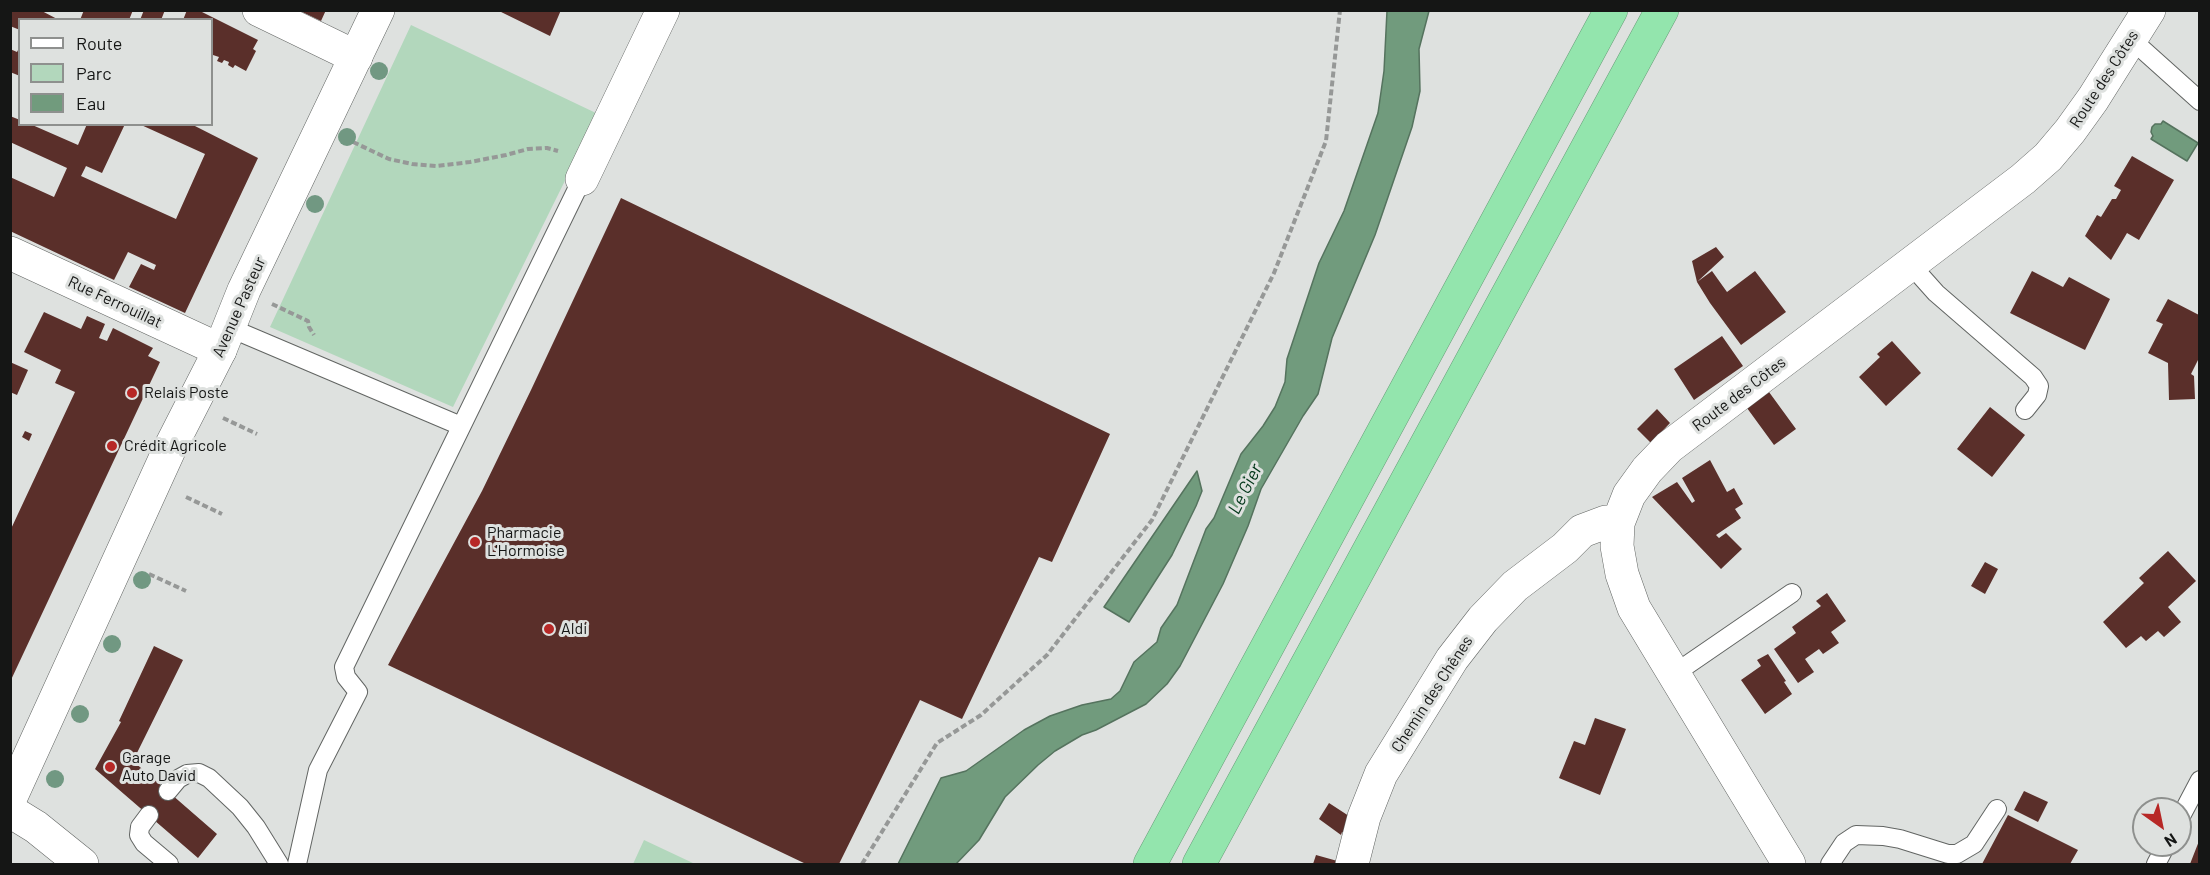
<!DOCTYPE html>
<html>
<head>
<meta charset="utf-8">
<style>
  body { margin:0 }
  #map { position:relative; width:2210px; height:875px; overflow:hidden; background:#dee1df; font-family:Barlow,sans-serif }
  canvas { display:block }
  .frame { position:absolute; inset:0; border:12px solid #151615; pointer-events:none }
  .legend { position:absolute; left:18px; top:18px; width:195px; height:108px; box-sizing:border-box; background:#dee1df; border:2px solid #8e908e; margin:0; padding:8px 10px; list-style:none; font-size:18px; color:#151615 }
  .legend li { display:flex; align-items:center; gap:12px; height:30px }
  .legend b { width:30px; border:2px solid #8e908e }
  .north { position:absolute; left:2132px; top:797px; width:60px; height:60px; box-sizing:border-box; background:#dee1df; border:2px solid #8e908e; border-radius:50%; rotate:147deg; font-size:16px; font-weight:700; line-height:24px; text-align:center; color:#151615 }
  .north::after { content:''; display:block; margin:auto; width:21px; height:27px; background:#b72826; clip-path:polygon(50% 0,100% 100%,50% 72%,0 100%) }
</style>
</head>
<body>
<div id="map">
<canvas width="2210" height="875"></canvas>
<div class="frame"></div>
<ul class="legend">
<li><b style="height:8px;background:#fff"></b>Route</li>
<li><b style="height:16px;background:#b2d7bc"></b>Parc</li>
<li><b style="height:16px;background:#719b7d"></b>Eau</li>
</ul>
<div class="north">N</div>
</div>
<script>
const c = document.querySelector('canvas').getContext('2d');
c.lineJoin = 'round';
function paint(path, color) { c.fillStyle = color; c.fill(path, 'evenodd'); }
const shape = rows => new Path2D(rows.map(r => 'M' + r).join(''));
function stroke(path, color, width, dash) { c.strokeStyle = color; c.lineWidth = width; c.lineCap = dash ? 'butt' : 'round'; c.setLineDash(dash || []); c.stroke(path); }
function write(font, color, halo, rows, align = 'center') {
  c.font = font + ' Barlow,sans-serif'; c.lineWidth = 6; c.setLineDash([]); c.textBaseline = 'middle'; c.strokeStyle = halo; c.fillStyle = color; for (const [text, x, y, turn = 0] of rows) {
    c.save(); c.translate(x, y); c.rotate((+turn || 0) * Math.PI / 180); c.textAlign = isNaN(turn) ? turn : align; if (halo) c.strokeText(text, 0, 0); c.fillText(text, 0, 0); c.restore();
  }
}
paint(shape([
  [411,25,598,114,453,407,270,327],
  [644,840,695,864,633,864]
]), '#b2d7bc');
const water = shape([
  [1387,11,1429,11,1419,49,1420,91,1412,127,1375,235,1332,338,1318,394,1303,416,1261,489,1248,526,1223,584,1180,666,1167,684,1146,704,1096,730,1082,735,1055,751,1038,765,1005,797,979,840,956,864,898,864,941,778,966,771,1024,730,1050,716,1082,705,1111,699,1120,691,1134,662,1157,642,1161,628,1177,605,1206,529,1214,518,1241,454,1263,426,1275,407,1285,382,1287,359,1319,263,1344,211,1378,113,1384,71,1387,11],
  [2163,121,2198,143,2187,161,2151,139,2153,136,2151,132,2152,127,2155,124,2161,124,2163,121],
  [1197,471,1202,491,1196,506,1172,555,1129,622,1104,607,1197,471]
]);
paint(water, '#719b7d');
stroke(water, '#55735e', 1.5);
paint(shape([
  [10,10,40,10,59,20,20,20,20,30,10,26],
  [84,10,133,10,129,20,80,20],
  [144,10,165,10,161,20,140,20],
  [187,10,198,10,258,40,253,49,256,51,246,71,235,65,233,68,228,65,229,62,224,60,222,63,217,61,219,57,213,55,212,59,212,20,183,20],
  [298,10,326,10,321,21],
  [497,10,561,10,550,36],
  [20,46,20,76,10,72,10,49,17,52],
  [10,116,20,120,20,124,30,124,78,145,87,124,125,124,102,173,86,166,81,176,176,219,205,154,139,124,191,124,258,158,185,313,129,287,141,264,154,270,156,265,128,252,114,280,10,231,10,177,54,197,67,168,10,142],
  [2132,156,2174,180,2139,240,2127,233,2111,260,2085,236,2097,215,2101,217,2112,199,2116,199,2121,190,2114,186],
  [621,198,1110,434,1052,562,1039,557,962,719,920,700,839,864,806,864,388,665,482,491,531,390],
  [1716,247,1724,257,1697,282,1692,261],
  [1712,271,1727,292,1755,271,1786,312,1741,345,1710,303,1697,282],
  [2032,271,2063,287,2069,277,2110,299,2085,350,2010,313],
  [2168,299,2199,315,2199,358,2191,374,2194,376,2195,399,2169,400,2168,363,2148,353,2163,324,2156,321],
  [44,312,81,329,87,316,105,324,99,338,107,341,113,328,153,348,148,356,160,362,10,682,10,531,75,392,55,383,61,370,24,352],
  [1722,336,1743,366,1694,400,1674,369],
  [1892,341,1921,373,1886,406,1859,377,1880,357,1877,354],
  [10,362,28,370,17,395,10,392],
  [1769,392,1796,429,1774,445,1747,408],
  [1990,407,2025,435,1992,477,1957,449],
  [1657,409,1670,423,1651,443,1637,429],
  [25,431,32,434,29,441,22,437],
  [1710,460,1727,492,1734,488,1743,504,1735,509,1741,518,1716,535,1719,538,1726,533,1742,549,1721,569,1652,497,1677,482,1692,503,1695,501,1682,478],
  [2168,551,2196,581,2168,607,2181,622,2164,637,2158,631,2146,641,2141,636,2126,648,2103,622,2144,583,2139,578],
  [1985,562,1998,569,1985,594,1971,586],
  [1827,593,1846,621,1831,632,1839,643,1823,654,1819,649,1805,659,1814,672,1798,683,1774,649,1796,633,1792,627,1821,606,1816,601],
  [154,646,183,660,133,761,217,834,198,858,95,769,121,722,119,721],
  [1768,654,1786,681,1784,682,1792,694,1765,714,1741,680,1761,666,1757,660],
  [1595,718,1626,729,1600,795,1559,778,1574,741,1585,745],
  [2024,791,2048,802,2038,822,2014,810],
  [1329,803,1352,818,1345,834,1342,832,1341,835,1319,819],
  [2008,815,2078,850,2070,864,1982,864],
  [2199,841,2199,864,2190,864],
  [1316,855,1341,862,1340,864,1313,864]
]), '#5a2f2a');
const lane = shape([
  [2130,41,2142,49,2200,101],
  [1911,265,1936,293,2033,377,2039,386,2037,395,2025,410],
  [230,328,461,426],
  [1674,674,1792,593],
  [168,791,178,779,187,774,199,773,209,778,240,807,256,827,279,864],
  [149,815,140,827,139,835,144,843,169,864],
  [2180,818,2200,780],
  [297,864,318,770,358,692,346,677,344,667,582,179],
  [1830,864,1844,843,1856,835,1883,836,1900,839,1948,854,1957,854,1974,844,1997,809],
  [2156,864,2166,845]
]);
const street = shape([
  [259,10,356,57],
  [582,179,663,10],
  [10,253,220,350],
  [10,811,36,827,82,864],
  [1352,864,1364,817,1381,774,1452,659,1483,619,1515,586,1565,548,1582,531,1606,522,1618,523],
  [1789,864,1634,608,1622,574,1617,546,1618,523,1629,495,1647,470,1669,447,2023,179,2048,157,2070,131,2093,99,2149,10]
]);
const secondary = shape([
  [10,799,170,448,220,350,244,290,378,10]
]);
const highway = shape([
  [1150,864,1611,10],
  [1199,864,1662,10]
]);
stroke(lane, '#626563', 20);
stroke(street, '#626563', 34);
stroke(secondary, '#626563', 34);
stroke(highway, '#679d78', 34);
stroke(shape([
  [353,142,389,159,412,164,437,166,470,162,506,155,528,149,547,148,558,151],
  [272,304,308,321,309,327,314,335],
  [223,418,257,434],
  [186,497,222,514],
  [149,574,186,591],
  [862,864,937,743,981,715,1047,655,1152,520,1274,273,1326,141,1340,10]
]), '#969897', 4, [6, 3]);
stroke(lane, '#fff', 18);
stroke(street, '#fff', 33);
stroke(secondary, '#fff', 33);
stroke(highway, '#93e5ad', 33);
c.fillStyle = '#719882';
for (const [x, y] of [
  [379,71],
  [347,137],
  [315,204],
  [142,580],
  [112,644],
  [80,714],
  [55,779]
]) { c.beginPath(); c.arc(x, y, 9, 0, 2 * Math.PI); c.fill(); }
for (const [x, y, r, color] of [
  [132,393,6,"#b72826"],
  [112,446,6,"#b72826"],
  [475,542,6,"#b72826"],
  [549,629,6,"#b72826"],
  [110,767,6,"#b72826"]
]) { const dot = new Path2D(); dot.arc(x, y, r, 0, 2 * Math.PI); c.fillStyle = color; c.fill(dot); stroke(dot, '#dee1df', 2); }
write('16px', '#151615', '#dee1df', [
  ["Route des Côtes",2104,79,-57],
  ["Rue Ferrouillat",115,302,25],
  ["Avenue Pasteur",239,307,-66],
  ["Route des Côtes",1739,394,-37],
  ["Chemin des Chênes",1432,694,-57]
]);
write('16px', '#151615', '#dee1df', [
  ["Relais Poste",144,393],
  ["Crédit Agricole",124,446],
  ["Pharmacie",487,533],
  ["L'Hormoise",487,551],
  ["Aldi",561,629],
  ["Garage",122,758],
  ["Auto David",122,776]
], 'left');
write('italic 18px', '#003619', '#dee1df', [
  ["Le Gier",1245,489,-63]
]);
</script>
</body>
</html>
